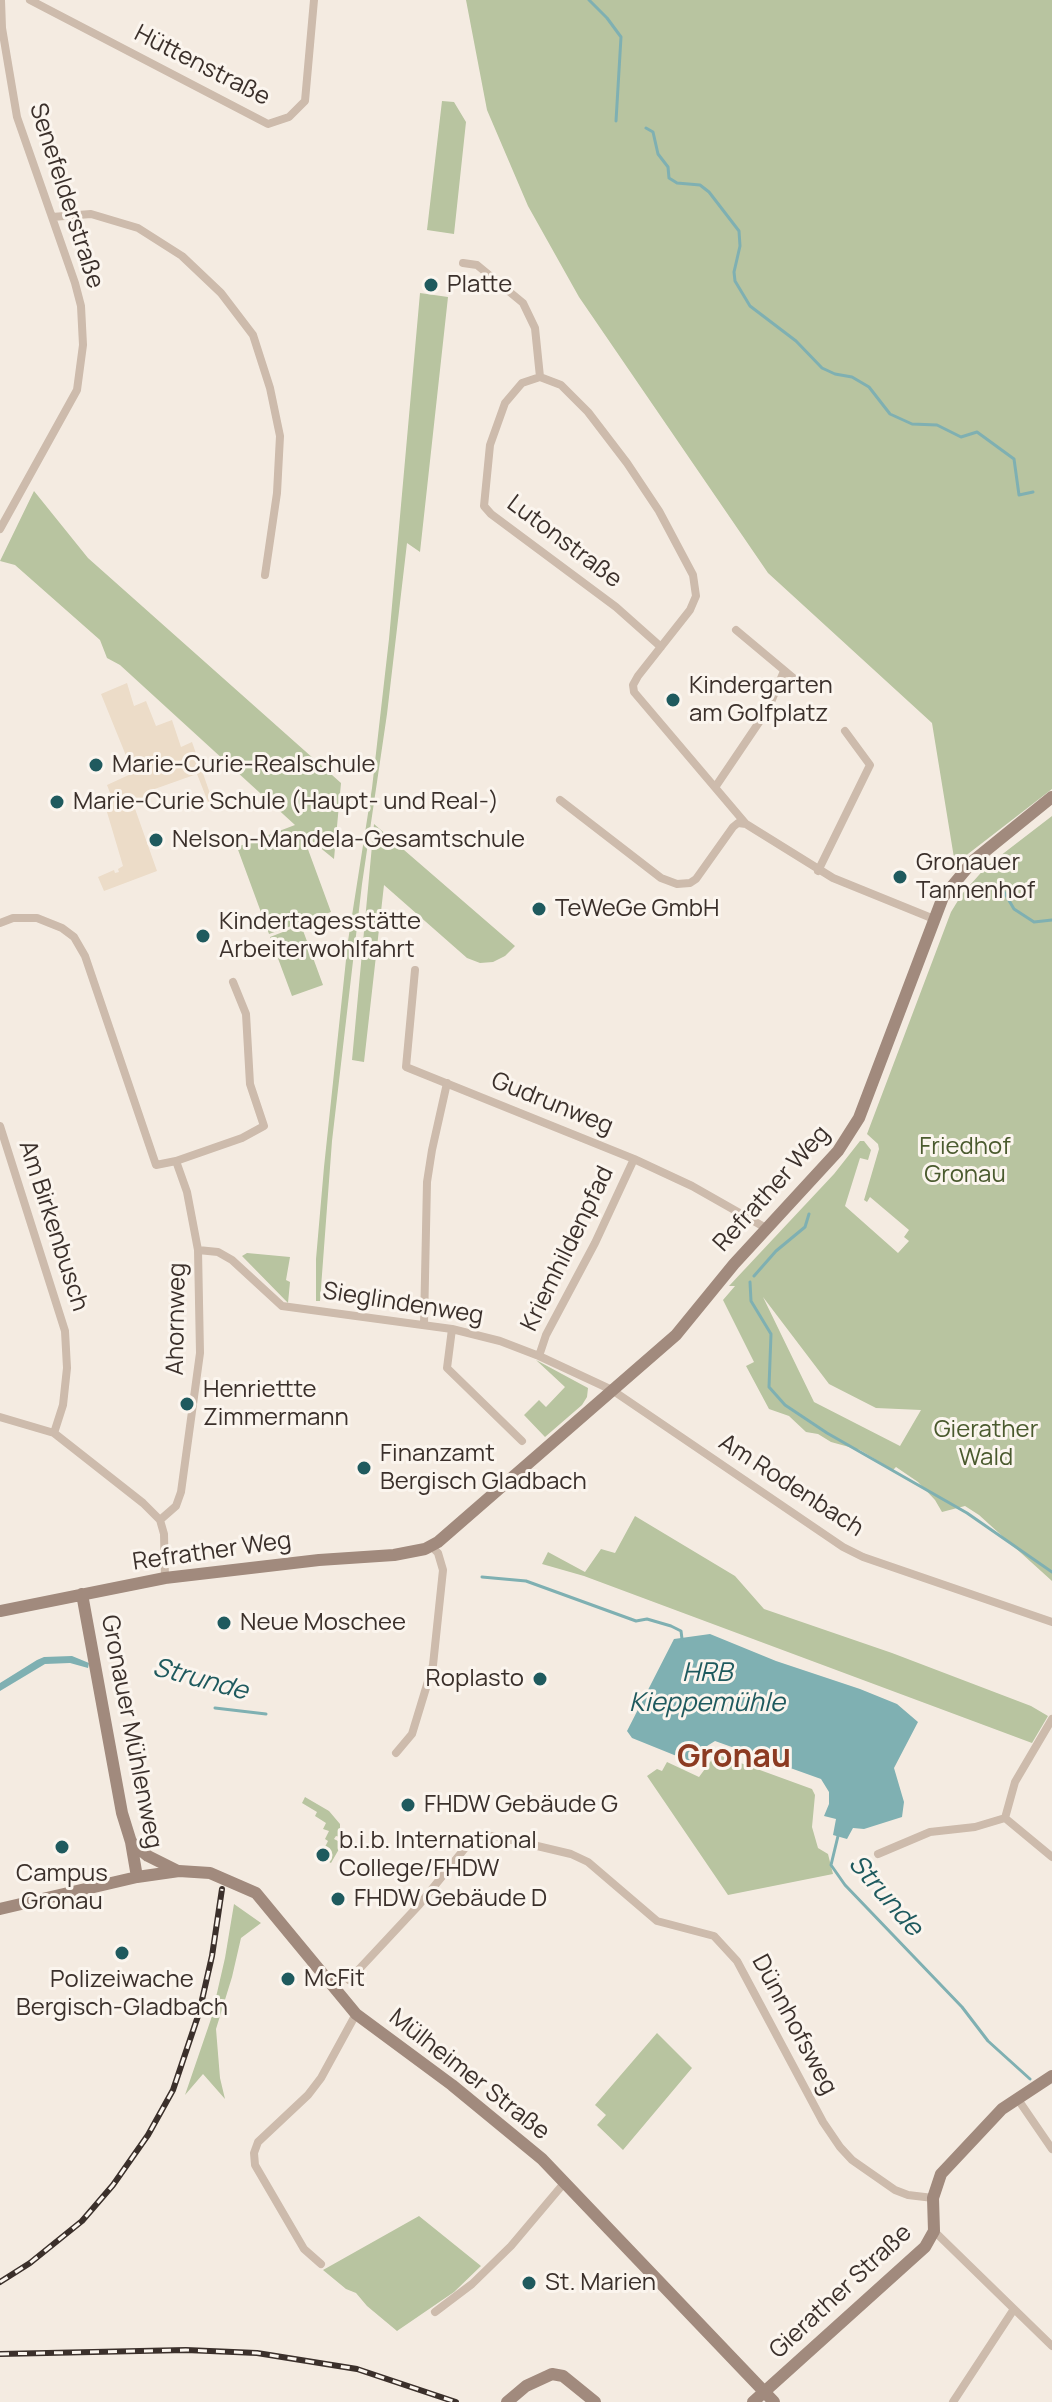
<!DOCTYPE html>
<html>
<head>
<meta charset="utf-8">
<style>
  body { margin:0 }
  canvas { display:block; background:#f4ebe1 }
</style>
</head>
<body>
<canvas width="1052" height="2402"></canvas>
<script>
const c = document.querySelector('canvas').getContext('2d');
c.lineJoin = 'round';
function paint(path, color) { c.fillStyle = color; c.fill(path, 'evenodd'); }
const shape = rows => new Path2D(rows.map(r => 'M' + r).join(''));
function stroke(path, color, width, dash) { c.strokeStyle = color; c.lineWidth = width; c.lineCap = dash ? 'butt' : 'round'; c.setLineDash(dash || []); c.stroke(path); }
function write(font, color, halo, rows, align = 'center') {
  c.font = font + ' Manrope,sans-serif'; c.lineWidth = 6; c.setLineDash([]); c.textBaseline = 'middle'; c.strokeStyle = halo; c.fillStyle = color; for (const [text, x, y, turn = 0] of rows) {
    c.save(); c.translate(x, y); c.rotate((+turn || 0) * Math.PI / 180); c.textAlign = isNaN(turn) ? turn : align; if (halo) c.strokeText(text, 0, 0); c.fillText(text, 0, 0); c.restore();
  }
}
paint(shape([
  [466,0,1052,0,1052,789,955,864,932,723,768,573,579,297,528,206,487,110],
  [442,101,454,102,466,122,454,234,427,230],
  [420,293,448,297,420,552,407,543,387,714,362,884,332,1141,320,1301,316,1301,316,1259,324,1167,348,941,372,788,389,639],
  [34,491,88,558,341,783,334,859,302,833,331,912,269,934,237,847,295,825,120,665,107,658,100,640,15,565,0,561],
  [1052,816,1052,1581,979,1515,965,1506,942,1512,935,1500,918,1482,896,1467,893,1470,860,1450,831,1442,818,1434,806,1432,789,1416,769,1409,746,1366,754,1362,723,1300,735,1286,729,1286,834,1174,860,1141,864,1141,871,1150,868,1160,860,1158,845,1206,898,1253,909,1241,904,1237,909,1230,870,1197,867,1202,864,1200,879,1149,878,1144,867,1134,951,912,962,894,987,866],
  [763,1297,829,1384,876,1408,921,1410,900,1446,814,1402],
  [374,824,515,946,505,956,493,962,480,963,467,958,384,885,364,1062,352,1060],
  [301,925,323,985,292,996,270,937],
  [247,1253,290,1257,286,1280,290,1282,288,1303,242,1256],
  [536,1360,588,1388,587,1397,582,1405,545,1437,524,1415,539,1400,546,1407,565,1387],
  [635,1516,735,1576,764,1609,892,1653,1031,1706,1048,1716,1032,1743,584,1576,542,1564,548,1552,585,1572,601,1549,615,1553],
  [716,1754,812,1789,815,1795,812,1827,818,1848,828,1854,833,1874,728,1895,647,1776,657,1769,662,1771,667,1762,699,1777],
  [305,1797,329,1811,340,1824,340,1837,336,1836,334,1839,340,1842,339,1849,331,1863,320,1857,328,1841,325,1839,329,1831,323,1829,326,1823,315,1816,317,1812,302,1803],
  [234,1904,261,1923,241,1938,232,1977,216,2029,220,2078,225,2099,203,2074,185,2095,211,2019,225,1958],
  [657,2033,692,2068,623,2150,597,2125,606,2115,595,2105],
  [419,2216,481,2266,454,2292,397,2331,367,2306,356,2293,346,2289,323,2270]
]), '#b8c4a0');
paint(shape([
  [127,683,134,706,146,701,156,726,172,720,181,747,192,742,214,805,210,807,197,774,149,791,150,797,133,803,157,871,104,891,98,877,114,870,115,873,119,872,118,869,123,866,104,802,112,798,107,785,133,773,101,694]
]), '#ecdcc8');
paint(shape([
  [710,1634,776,1661,860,1689,897,1704,918,1722,894,1768,904,1802,902,1817,864,1829,853,1828,847,1839,833,1835,836,1819,824,1816,829,1804,829,1792,821,1779,715,1741,707,1746,702,1756,689,1761,632,1738,627,1731,674,1639],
  [72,1656,89,1663,88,1668,70,1663,45,1664,0,1691,0,1683,37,1660,44,1657]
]), '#7fb0b2');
stroke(shape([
  [589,0,607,18,621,37,616,121],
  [646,128,653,132,658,154,668,167,669,178,677,183,700,185,709,192,739,231,740,246,734,272,735,281,750,306,796,341,822,368,835,374,852,377,869,387,890,414,912,424,937,425,961,437,977,432,1014,459,1019,495,1033,492],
  [1000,885,1014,909,1034,922,1052,920],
  [754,1276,776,1251,805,1227,809,1214],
  [750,1282,751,1301,771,1334,769,1387,785,1405,827,1433,967,1513,1052,1572],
  [482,1577,526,1581,636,1621,647,1619,671,1626,681,1631,682,1639],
  [215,1708,266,1714],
  [838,1836,831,1865,845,1885,962,2007,988,2041,1030,2079]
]), '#7fb0b2', 3);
stroke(shape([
  [30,0,268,124,289,117,305,101,314,0],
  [52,217,91,214,138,228,182,256,221,293,253,335,270,388,280,436,277,493,265,575],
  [463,263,477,265,523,303,535,328,540,377,561,385,588,412,627,463,659,511,693,575,696,596,690,610,638,676,633,685,634,692,746,824,833,878,934,919],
  [540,377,522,383,505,403,490,445,484,506,491,514,616,607,661,647],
  [0,529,77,390,83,345,81,306,75,283,17,117,2,28,1,0],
  [736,630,797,681],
  [716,786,768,709,784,671],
  [560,800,661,878,677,884,690,883,696,879,733,827,738,823,746,824],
  [818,871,870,765,845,731],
  [0,923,13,918,37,918,62,928,74,937,85,956,156,1165,176,1161,187,1192,198,1250,200,1353,181,1492,176,1506,160,1520],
  [415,970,406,1067,634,1159,692,1186,766,1228],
  [0,1126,65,1331,67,1368,63,1405,54,1433],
  [176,1161,242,1138,264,1126,250,1084,246,1014,233,982],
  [198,1250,218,1252,232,1260,282,1306,452,1329,500,1341,539,1356,612,1390,843,1547,863,1557,1052,1622],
  [424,1325,427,1182,432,1150,447,1083],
  [452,1329,447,1368,522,1441],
  [539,1356,546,1335,595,1243,634,1159],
  [0,1417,54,1433,143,1503,160,1520,164,1534,165,1578],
  [396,1753,412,1734,433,1665,443,1570,438,1553,431,1546],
  [1005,1818,1015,1782,1052,1719],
  [1005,1818,1052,1857],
  [878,1854,930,1832,975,1827,1005,1818],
  [349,1980,419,1905,474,1837,495,1836,571,1854,588,1862,657,1921,714,1936,737,1961,823,2122,840,2147,852,2160,895,2190,908,2195,933,2198],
  [1017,2098,1052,2149],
  [934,2231,1052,2346],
  [321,2264,304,2249,255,2165,254,2153,258,2142,308,2095,321,2078,356,2014],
  [435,2312,472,2284,511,2246,565,2182],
  [953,2402,1014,2309]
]), '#cdbbac', 8);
stroke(shape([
  [82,1594,122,1813,131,1842,137,1877],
  [0,1611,165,1578,319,1560,394,1555,425,1549,438,1542,676,1335,734,1264,838,1151,859,1118,943,897,973,861,1052,797],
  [131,1842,148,1856,176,1870],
  [0,1909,137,1877,179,1871,210,1873,256,1893,356,2014,452,2085,542,2159,774,2402],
  [507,2402,526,2386,552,2374,563,2376,595,2402],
  [753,2402,925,2247,934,2231,933,2198,941,2174,1002,2109,1052,2076]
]), '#a18a7d', 12);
const rail = shape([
  [0,2282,30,2263,82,2221,113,2185,148,2135,173,2090,199,2013,212,1956,222,1889],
  [0,2354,186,2350,257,2353,357,2369,456,2402]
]);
stroke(rail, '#3b302b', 6);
stroke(rail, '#fbf5ee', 3, [9]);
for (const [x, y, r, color] of [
  [431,285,8,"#1f5a5e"],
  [673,700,8,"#1f5a5e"],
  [96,765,8,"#1f5a5e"],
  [57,802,8,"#1f5a5e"],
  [156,840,8,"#1f5a5e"],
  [900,877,8,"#1f5a5e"],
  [539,909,8,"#1f5a5e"],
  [203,936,8,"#1f5a5e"],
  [187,1404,8,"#1f5a5e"],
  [364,1468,8,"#1f5a5e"],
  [224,1623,8,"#1f5a5e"],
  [540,1679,8,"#1f5a5e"],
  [408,1805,8,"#1f5a5e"],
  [62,1847,8,"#1f5a5e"],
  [323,1855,8,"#1f5a5e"],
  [338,1899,8,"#1f5a5e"],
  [122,1953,8,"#1f5a5e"],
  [288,1979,8,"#1f5a5e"],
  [529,2283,8,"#1f5a5e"]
]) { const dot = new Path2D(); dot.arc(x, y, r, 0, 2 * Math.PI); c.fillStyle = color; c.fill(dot); stroke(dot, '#fbf5ee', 3); }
write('24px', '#3b302b', '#fbf5ee', [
  ["Hüttenstraße",202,66,27],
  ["Senefelderstraße",66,196,72],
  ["Lutonstraße",564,542,37],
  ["Gudrunweg",552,1104,22],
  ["Refrather Weg",772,1189,-48],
  ["Am Birkenbusch",53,1226,72],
  ["Kriemhildenpfad",568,1249,-64],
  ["Sieglindenweg",403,1304,9],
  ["Ahornweg",177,1319,-89],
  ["Am Rodenbach",791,1486,33],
  ["Refrather Weg",212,1552,-8],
  ["Gronauer Mühlenweg",131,1732,79],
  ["Dünnhofsweg",794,2025,62],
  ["Mülheimer Straße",469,2075,38],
  ["Gierather Straße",841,2292,-43]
]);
write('24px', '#3b302b', '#fbf5ee', [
  ["Platte",447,285],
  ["Kindergarten",689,686],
  ["am Golfplatz",689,714],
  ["Marie-Curie-Realschule",112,765],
  ["Marie-Curie Schule (Haupt- und Real-)",73,802],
  ["Nelson-Mandela-Gesamtschule",172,840],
  ["Gronauer",916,863],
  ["Tannenhof",916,891],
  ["TeWeGe GmbH",555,909],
  ["Kindertagesstätte",219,922],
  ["Arbeiterwohlfahrt",219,950],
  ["Henriettte",203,1390],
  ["Zimmermann",203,1418],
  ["Finanzamt",380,1454],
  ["Bergisch Gladbach",380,1482],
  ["Neue Moschee",240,1623],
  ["Roplasto",524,1679,"right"],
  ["FHDW Gebäude G",424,1805],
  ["b.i.b. International",339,1841],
  ["College/FHDW",339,1869],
  ["Campus",62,1874,"center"],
  ["Gronau",62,1902,"center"],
  ["FHDW Gebäude D",354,1899],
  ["McFit",304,1979],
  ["Polizeiwache",122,1980,"center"],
  ["Bergisch-Gladbach",122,2008,"center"],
  ["St. Marien",545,2283]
], 'left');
write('24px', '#4a5a2e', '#fbf5ee', [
  ["Friedhof",965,1147],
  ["Gronau",965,1175],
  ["Gierather",986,1430],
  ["Wald",986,1458]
]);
write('italic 26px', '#1f5a5e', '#fbf5ee', [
  ["HRB",707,1674],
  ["Kieppemühle",707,1704],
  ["Strunde",200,1680,15],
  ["Strunde",885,1896,49]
]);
write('bold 32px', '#8c3b22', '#fbf5ee', [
  ["Gronau",734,1758]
]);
</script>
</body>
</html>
